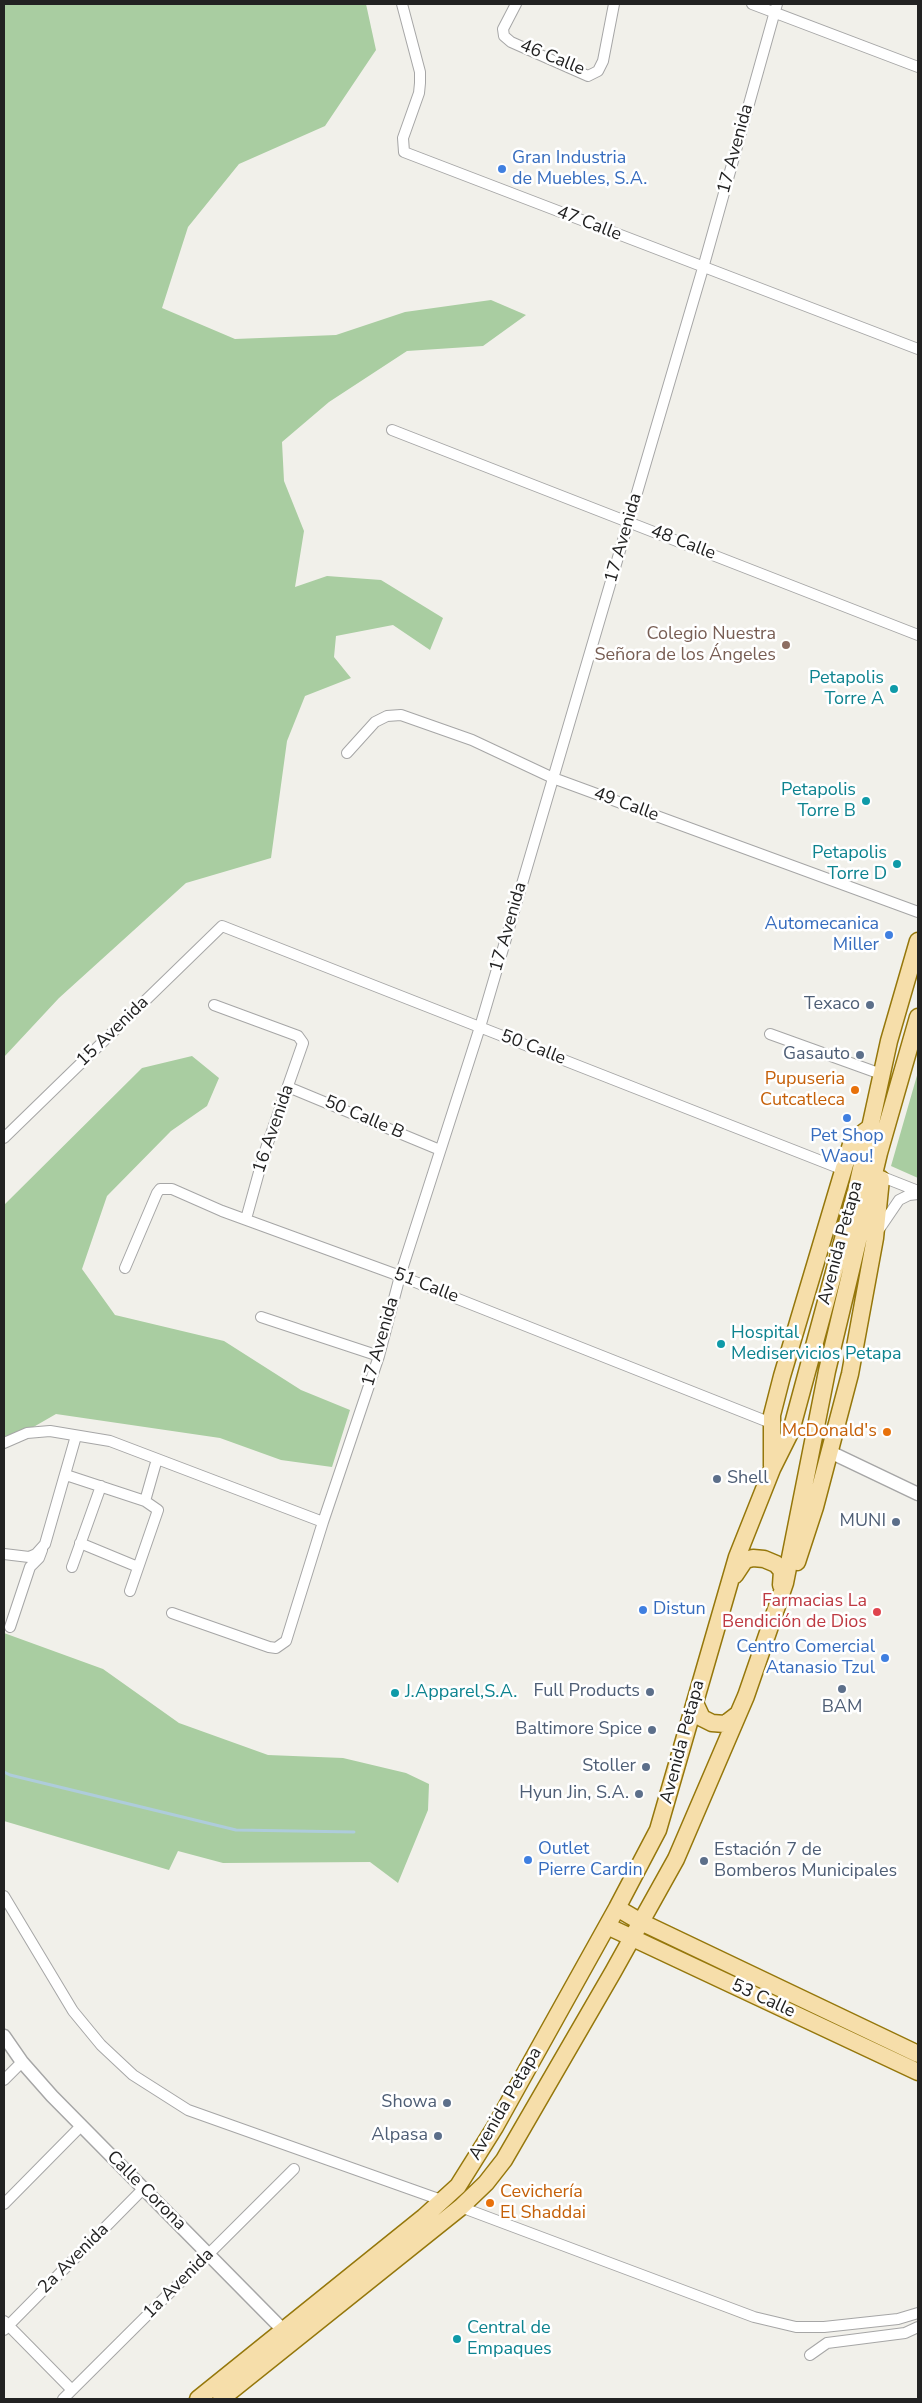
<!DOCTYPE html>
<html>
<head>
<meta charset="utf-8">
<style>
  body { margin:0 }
  #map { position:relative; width:922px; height:2403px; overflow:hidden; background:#f1f0ea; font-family:"Nunito Sans",sans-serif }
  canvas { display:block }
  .frame { position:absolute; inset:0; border:5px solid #222; pointer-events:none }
</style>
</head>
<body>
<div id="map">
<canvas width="922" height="2403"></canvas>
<div class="frame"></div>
</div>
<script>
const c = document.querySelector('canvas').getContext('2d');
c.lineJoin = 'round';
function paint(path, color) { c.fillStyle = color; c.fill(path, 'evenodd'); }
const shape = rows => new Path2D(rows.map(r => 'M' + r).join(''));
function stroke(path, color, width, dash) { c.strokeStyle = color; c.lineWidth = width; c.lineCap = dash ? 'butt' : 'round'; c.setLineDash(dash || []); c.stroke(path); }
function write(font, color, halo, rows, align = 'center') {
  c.font = font + ' "Nunito Sans",sans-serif'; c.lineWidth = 5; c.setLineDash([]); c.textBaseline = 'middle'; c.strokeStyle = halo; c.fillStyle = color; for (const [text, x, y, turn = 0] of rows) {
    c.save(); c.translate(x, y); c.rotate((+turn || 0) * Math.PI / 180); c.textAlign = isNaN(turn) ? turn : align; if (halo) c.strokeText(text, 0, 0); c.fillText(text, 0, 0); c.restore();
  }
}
paint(shape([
  [4,4,366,4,376,50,325,126,239,164,188,227,162,308,235,339,336,335,405,312,491,300,526,315,483,346,407,351,329,402,282,442,284,481,304,531,295,587,327,576,381,580,443,618,430,650,393,625,336,636,334,657,351,678,305,696,287,741,271,858,186,883,59,998,4,1057],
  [192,1056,219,1078,207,1106,171,1131,107,1196,82,1269,115,1315,224,1341,301,1390,350,1410,332,1467,281,1460,220,1438,56,1414,4,1444,4,1205,142,1068],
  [918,1072,918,1178,891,1166],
  [4,1633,103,1669,179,1723,268,1755,343,1758,406,1773,429,1784,428,1810,398,1883,370,1862,223,1863,178,1851,169,1870,4,1821]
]), '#a9cda1');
stroke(shape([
  [4,1772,10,1775,236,1830,354,1832]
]), '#aeccdb', 3);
const minor = shape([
  [402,4,420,72,420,83,419,93,403,138,404,152,918,349],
  [516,4,503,29,504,36,511,42,588,76,598,71,603,61,614,4],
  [752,4,918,67],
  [392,430,918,635],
  [347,753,375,722,387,716,401,715,472,740,553,778,918,912],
  [214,1005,298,1036,303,1043,264,1154,246,1219],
  [770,1034,881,1074],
  [288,1087,440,1150],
  [4,1138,222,926,844,1170],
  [880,1176,918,1191],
  [880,1228,899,1200,909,1195,918,1194],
  [125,1268,157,1193,160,1189,172,1189,222,1211,400,1276,771,1423],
  [261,1317,379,1356],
  [4,1443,27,1433,50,1431,110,1441,323,1522],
  [66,1475,145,1501,158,1510,130,1591],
  [145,1501,157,1459],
  [80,1543,138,1567],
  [4,1554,29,1557,36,1554,45,1544,76,1436],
  [72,1567,101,1486],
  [172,1613,269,1647,276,1648,286,1641,323,1522,379,1356,400,1276,480,1027,703,268,777,4],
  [10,1627,30,1567,39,1558,42,1550],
  [4,1896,73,2011,101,2045,133,2075,188,2110,444,2201],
  [4,2080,22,2062],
  [4,2204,81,2126],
  [458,2206,754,2317,796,2327,824,2327,898,2319,918,2313],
  [4,2321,72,2390],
  [4,2330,143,2189],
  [810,2355,827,2343,905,2333,918,2327],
  [63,2399,294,2169]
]);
const tertiary = shape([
  [830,1452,918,1494],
  [4,2036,22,2062,52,2096,289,2336]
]);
const primary = shape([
  [772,1466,772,1415,782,1376,852,1141,868,1129],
  [797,1562,815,1507,850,1374,875,1238,881,1179],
  [735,1575,745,1560,753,1558,764,1559,776,1564,782,1571,781,1585],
  [695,1703,702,1718,712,1723,725,1724,738,1714],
  [617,1908,641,1922,918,2054],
  [607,1926,918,2072],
  [198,2399,424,2217,458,2186,495,2127,617,1908,658,1830,737,1557,772,1469,791,1431,857,1187,889,1041,918,941],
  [221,2399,461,2207,486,2183,504,2160,613,1972,676,1859,746,1696,785,1583,827,1371,879,1153,918,1017]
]);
stroke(minor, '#a6a6a6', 12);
stroke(tertiary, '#a6a6a6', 15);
stroke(primary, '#95770b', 19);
stroke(minor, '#fff', 10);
stroke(tertiary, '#fff', 12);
stroke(primary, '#f6deaa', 16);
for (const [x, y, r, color] of [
  [502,169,5,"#3f7fe0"],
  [786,645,5,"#8d6e63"],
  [894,689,5,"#0f9aa8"],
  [866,801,5,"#0f9aa8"],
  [897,864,5,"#0f9aa8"],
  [889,935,5,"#3f7fe0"],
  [870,1005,5,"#5c6f8a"],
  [860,1055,5,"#5c6f8a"],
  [855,1090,5,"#e8710a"],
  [847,1118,5,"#3f7fe0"],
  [721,1344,5,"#0f9aa8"],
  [887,1432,5,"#e8710a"],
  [717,1479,5,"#5c6f8a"],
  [896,1522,5,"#5c6f8a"],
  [643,1610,5,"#3f7fe0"],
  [877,1612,5,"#e0444e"],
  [885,1658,5,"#3f7fe0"],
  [842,1689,5,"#5c6f8a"],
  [650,1692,5,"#5c6f8a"],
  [395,1693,5,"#0f9aa8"],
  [652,1730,5,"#5c6f8a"],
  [646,1767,5,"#5c6f8a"],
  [639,1794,5,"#5c6f8a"],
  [528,1860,5,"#3f7fe0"],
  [704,1861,5,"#5c6f8a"],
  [447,2103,5,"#5c6f8a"],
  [438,2136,5,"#5c6f8a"],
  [490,2203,5,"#e8710a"],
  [457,2339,5,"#0f9aa8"]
]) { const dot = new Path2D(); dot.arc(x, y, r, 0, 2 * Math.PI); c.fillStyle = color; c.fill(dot); stroke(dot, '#fff', 2); }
write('18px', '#222', '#fff', [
  ["46 Calle",552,58,22],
  ["17 Avenida",736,149,-75],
  ["47 Calle",589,224,21],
  ["17 Avenida",624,538,-74],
  ["48 Calle",683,543,21],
  ["49 Calle",626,805,20],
  ["17 Avenida",509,927,-74],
  ["15 Avenida",113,1032,-44],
  ["50 Calle",533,1048,21],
  ["50 Calle B",364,1118,23],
  ["16 Avenida",274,1129,-71],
  ["Avenida Petapa",841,1243,-75],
  ["51 Calle",426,1286,21],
  ["17 Avenida",381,1342,-74],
  ["Avenida Petapa",683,1742,-75],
  ["53 Calle",763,1999,25],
  ["Avenida Petapa",506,2104,-60],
  ["Calle Corona",146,2191,45],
  ["2a Avenida",74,2259,-45],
  ["1a Avenida",179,2284,-45]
]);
write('18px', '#366cbe', '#fff', [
  ["Gran Industria",512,159],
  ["de Muebles, S.A.",512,180],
  ["Automecanica",879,925,"right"],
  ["Miller",879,946,"right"],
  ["Pet Shop",847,1137,"center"],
  ["Waou!",847,1158,"center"],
  ["Distun",653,1610],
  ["Centro Comercial",875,1648,"right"],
  ["Atanasio Tzul",875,1669,"right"],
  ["Outlet",538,1850],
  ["Pierre Cardin",538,1871]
], 'left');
write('18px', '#785e54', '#fff', [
  ["Colegio Nuestra",776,635],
  ["Señora de los Ángeles",776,656]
], 'right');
write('18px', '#0d838f', '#fff', [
  ["Petapolis",884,679],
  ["Torre A",884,700],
  ["Petapolis",856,791],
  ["Torre B",856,812],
  ["Petapolis",887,854],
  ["Torre D",887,875],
  ["Hospital",731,1334,"left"],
  ["Mediservicios Petapa",731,1355,"left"],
  ["J.Apparel,S.A.",405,1693,"left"],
  ["Central de",467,2329,"left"],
  ["Empaques",467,2350,"left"]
], 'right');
write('18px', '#4e5e75', '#fff', [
  ["Texaco",860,1005],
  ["Gasauto",850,1055],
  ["Shell",727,1479,"left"],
  ["MUNI",886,1522],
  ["Full Products",640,1692],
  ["BAM",842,1708,"center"],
  ["Baltimore Spice",642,1730],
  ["Stoller",636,1767],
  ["Hyun Jin, S.A.",629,1794],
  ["Estación 7 de",714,1851,"left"],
  ["Bomberos Municipales",714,1872,"left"],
  ["Showa",437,2103],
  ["Alpasa",428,2136]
], 'right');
write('18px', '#c56008', '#fff', [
  ["Pupuseria",845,1080],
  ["Cutcatleca",845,1101],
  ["McDonald's",877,1432],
  ["Cevichería",500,2193,"left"],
  ["El Shaddai",500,2214,"left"]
], 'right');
write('18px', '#be3a42', '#fff', [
  ["Farmacias La",867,1602],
  ["Bendición de Dios",867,1623]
], 'right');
</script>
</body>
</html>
